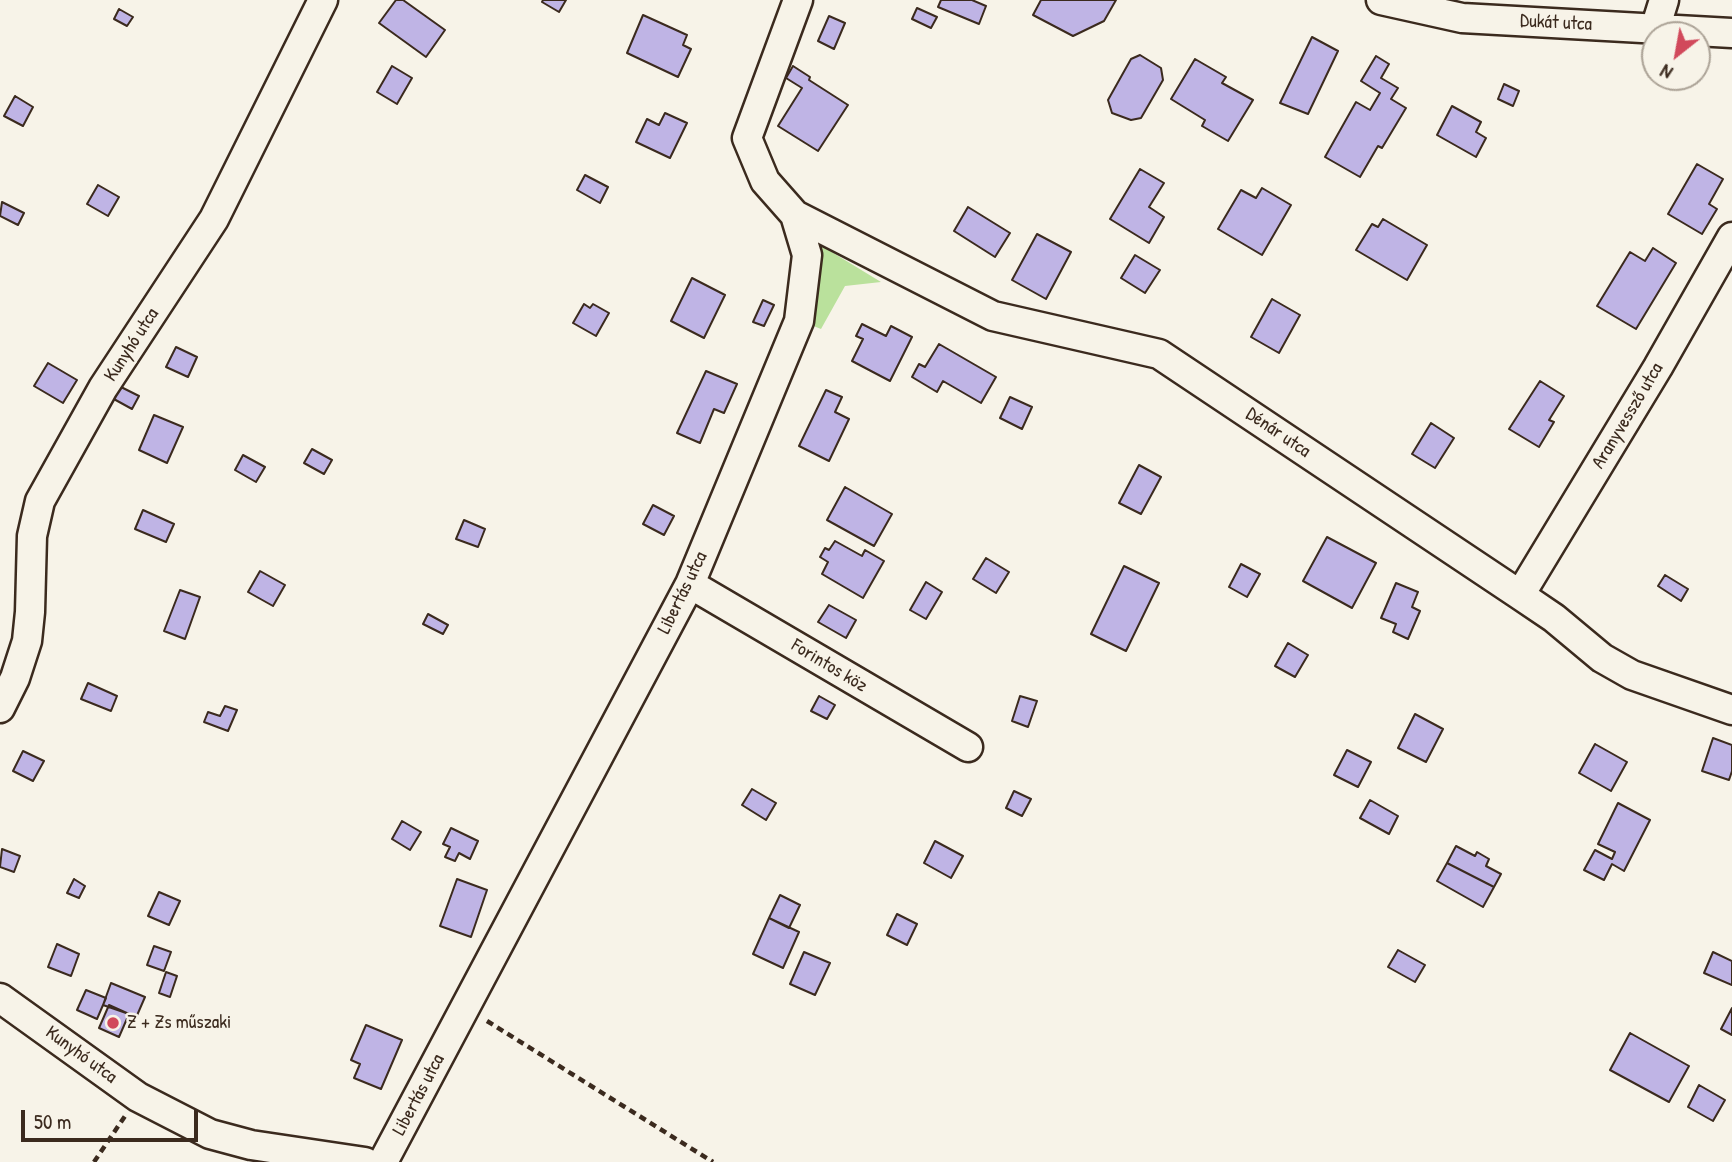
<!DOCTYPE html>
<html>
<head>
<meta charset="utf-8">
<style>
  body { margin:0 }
  #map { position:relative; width:1732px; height:1162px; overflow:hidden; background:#f7f3e8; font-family:"Patrick Hand",sans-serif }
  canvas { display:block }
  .north { position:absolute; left:1641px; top:21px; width:70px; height:70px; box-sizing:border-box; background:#f7f3e8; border:2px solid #aca397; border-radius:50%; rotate:211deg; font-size:19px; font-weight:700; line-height:28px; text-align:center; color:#3b2a1e }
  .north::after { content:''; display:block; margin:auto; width:24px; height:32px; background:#d1495b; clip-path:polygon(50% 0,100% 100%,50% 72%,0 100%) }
  .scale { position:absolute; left:21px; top:1110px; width:177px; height:32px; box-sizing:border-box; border:4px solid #3b2a1e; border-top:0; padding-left:9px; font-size:21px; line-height:24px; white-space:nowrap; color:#3b2a1e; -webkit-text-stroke:5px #f7f3e8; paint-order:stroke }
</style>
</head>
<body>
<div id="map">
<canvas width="1732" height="1162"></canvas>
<div class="north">N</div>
<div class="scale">50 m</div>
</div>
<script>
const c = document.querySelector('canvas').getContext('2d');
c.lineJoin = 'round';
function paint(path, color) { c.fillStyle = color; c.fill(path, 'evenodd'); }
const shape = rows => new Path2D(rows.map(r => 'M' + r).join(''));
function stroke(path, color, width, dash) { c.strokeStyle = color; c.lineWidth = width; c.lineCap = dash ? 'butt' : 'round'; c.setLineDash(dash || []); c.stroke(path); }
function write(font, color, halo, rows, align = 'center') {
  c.font = font + ' "Patrick Hand",sans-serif'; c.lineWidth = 5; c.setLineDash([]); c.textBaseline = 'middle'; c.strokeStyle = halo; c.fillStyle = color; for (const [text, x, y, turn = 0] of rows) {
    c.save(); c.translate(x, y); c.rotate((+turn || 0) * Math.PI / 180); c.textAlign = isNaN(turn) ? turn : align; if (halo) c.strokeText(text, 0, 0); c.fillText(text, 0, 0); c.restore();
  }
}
paint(shape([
  [807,237,881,282,845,286,821,329,806,323]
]), '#bae19c');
const building = shape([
  [396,0,403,0,445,30,426,57,379,23,396,0],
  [543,0,566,0,559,12,542,2,543,0],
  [941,0,972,0,986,6,979,24,938,7,941,0],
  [1041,0,1116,0,1104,21,1073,36,1033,15,1041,0],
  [917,8,937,17,931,28,912,19,917,8],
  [119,9,133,17,127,26,114,19,119,9],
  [643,15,687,35,683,45,691,49,678,77,627,53,643,15],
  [829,16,845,23,834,49,818,41,829,16],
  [1312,37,1338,51,1308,114,1280,103,1312,37],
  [1140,55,1161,68,1163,80,1141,118,1131,120,1112,113,1108,100,1131,59,1140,55],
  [1376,56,1389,64,1381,78,1398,88,1391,99,1406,108,1382,148,1378,146,1360,177,1325,157,1356,102,1370,110,1380,93,1361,81,1376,56],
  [1195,59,1226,77,1222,83,1253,100,1228,141,1202,126,1205,120,1171,99,1195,59],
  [392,66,412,78,397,104,377,92,392,66],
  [793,66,810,77,809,80,848,105,818,151,778,126,802,88,786,78,793,66],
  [1504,84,1519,91,1513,106,1498,99,1504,84],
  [15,96,33,107,23,126,4,116,15,96],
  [1452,106,1481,122,1476,132,1486,138,1476,157,1437,135,1452,106],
  [665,113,687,123,670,158,636,142,647,119,659,125,665,113],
  [1697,164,1723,179,1709,204,1717,209,1702,234,1668,214,1697,164],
  [1140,169,1164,183,1149,207,1164,217,1149,243,1110,219,1140,169],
  [585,175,608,187,600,203,577,190,585,175],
  [98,185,119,197,108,216,87,204,98,185],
  [1262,188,1291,205,1262,255,1218,229,1241,190,1256,198,1262,188],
  [2,202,24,213,18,225,0,216,2,202],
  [968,207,1010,233,995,257,954,231,968,207],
  [1383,219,1427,245,1407,280,1356,250,1372,224,1378,227,1383,219],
  [1037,234,1071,252,1046,299,1012,280,1037,234],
  [1653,248,1676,263,1636,329,1597,306,1630,252,1645,261,1653,248],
  [1135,255,1160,270,1145,293,1121,278,1135,255],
  [692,278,725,295,704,338,671,321,692,278],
  [1272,299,1300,315,1279,353,1251,337,1272,299],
  [763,300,774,305,764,326,753,322,763,300],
  [584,304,590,308,593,304,609,313,596,336,573,323,584,304],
  [862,324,886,336,891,326,912,337,890,381,852,361,863,339,856,336,862,324],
  [939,344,996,377,981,403,943,381,937,392,912,377,919,364,925,367,939,344],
  [176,347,197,357,188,377,166,367,176,347],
  [48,363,77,380,63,403,34,386,48,363],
  [706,371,737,384,724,413,714,409,700,443,677,433,706,371],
  [1540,381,1564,396,1549,420,1554,422,1539,447,1509,429,1540,381],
  [119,386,139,396,132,409,112,398,119,386],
  [826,390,842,397,835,412,849,419,829,461,799,446,826,390],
  [1010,397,1032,407,1022,429,1000,418,1010,397],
  [154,415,183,427,167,463,139,450,154,415],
  [1431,423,1454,438,1435,468,1412,454,1431,423],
  [312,449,332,460,324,474,304,463,312,449],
  [243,455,265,467,256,482,235,470,243,455],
  [1139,465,1161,477,1141,514,1119,503,1139,465],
  [845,487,892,514,874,546,827,520,845,487],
  [653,505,674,516,664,535,643,524,653,505],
  [143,510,174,524,166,542,135,529,143,510],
  [464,520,485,529,478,547,456,539,464,520],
  [1327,537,1376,563,1352,608,1303,581,1327,537],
  [835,541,862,556,865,550,884,561,863,598,822,574,828,562,820,557,825,548,829,550,835,541],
  [986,558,1009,572,996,593,973,579,986,558],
  [1241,564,1260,574,1247,597,1229,587,1241,564],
  [1124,566,1159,583,1126,651,1091,634,1124,566],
  [260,571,285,585,273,606,248,592,260,571],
  [1665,575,1688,589,1681,601,1658,586,1665,575],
  [926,582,942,592,926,619,910,610,926,582],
  [1396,583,1418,592,1412,607,1420,611,1408,639,1393,632,1396,624,1381,618,1396,583],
  [180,590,200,597,185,639,164,631,180,590],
  [829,605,856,620,846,638,818,622,829,605],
  [428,614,448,625,443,634,423,624,428,614],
  [1288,643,1308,655,1295,677,1275,666,1288,643],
  [88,683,117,696,111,711,81,699,88,683],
  [819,696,835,705,827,719,811,711,819,696],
  [1020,696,1037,701,1028,727,1012,721,1020,696],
  [225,706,237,710,228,731,204,722,208,712,220,716,225,706],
  [1415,714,1443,729,1426,762,1398,748,1415,714],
  [1713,738,1732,745,1732,771,1729,780,1702,771,1713,738],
  [1595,744,1627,762,1611,791,1579,773,1595,744],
  [1347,750,1371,762,1358,787,1334,775,1347,750],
  [23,751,44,761,33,781,13,771,23,751],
  [752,789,776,803,766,820,742,805,752,789],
  [1014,791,1031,799,1022,816,1006,808,1014,791],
  [1370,800,1398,816,1389,834,1360,818,1370,800],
  [1618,803,1650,820,1624,871,1612,864,1604,880,1584,870,1595,850,1612,859,1615,852,1598,844,1618,803],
  [402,821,421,832,410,850,392,839,402,821],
  [451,828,478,841,470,859,459,853,455,861,445,857,450,847,443,844,451,828],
  [935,841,963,856,951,878,924,863,935,841],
  [1456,846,1475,856,1477,852,1489,859,1486,866,1501,874,1494,887,1447,863,1456,846],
  [2,849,20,856,14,872,0,867,2,849],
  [1447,863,1494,887,1483,907,1437,881,1447,863],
  [74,879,85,886,79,898,67,893,74,879],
  [457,879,487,890,471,937,440,926,457,879],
  [159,892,180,901,169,925,148,916,159,892],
  [780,895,800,905,789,928,769,918,780,895],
  [897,914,917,924,907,945,887,935,897,914],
  [769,918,799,932,783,968,753,954,769,918],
  [57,944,79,954,71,976,48,967,57,944],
  [154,946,171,952,164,971,147,965,154,946],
  [1398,950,1425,965,1415,982,1388,967,1398,950],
  [804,952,830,963,815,995,790,984,804,952],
  [1713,952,1732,961,1732,985,1704,973,1713,952],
  [166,972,177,976,170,997,159,993,166,972],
  [111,983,145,997,135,1020,128,1018,129,1014,103,1005,111,983],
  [86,990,106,998,97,1019,77,1010,86,990],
  [109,1005,129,1014,119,1037,99,1028,109,1005],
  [1732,1008,1732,1035,1721,1029,1732,1008],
  [366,1025,402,1040,381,1089,354,1078,360,1064,351,1060,366,1025],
  [1630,1033,1689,1066,1669,1102,1610,1070,1630,1033],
  [1699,1085,1725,1100,1713,1121,1688,1107,1699,1085]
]);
paint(building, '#bfb4e5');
stroke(building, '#3b2a1e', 2);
const minor = shape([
  [1381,0,1462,18,1732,33],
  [1655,29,1664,0],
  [795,215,993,316,1159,354,1520,595,1554,618,1602,658,1632,675,1732,710],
  [690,584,968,747],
  [1520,595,1658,367,1732,237],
  [0,708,15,678,27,641,30,612,32,536,40,501,103,388,214,219,323,0],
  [0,998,138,1097,210,1134,251,1145,365,1162],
  [383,1162,690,584,799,321,807,255,795,215,765,181,747,138,798,0]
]);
stroke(minor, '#3b2a1e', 33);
stroke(shape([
  [487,1021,713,1162],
  [94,1162,125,1116]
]), '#3b2a1e', 4.5, [7, 5]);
stroke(minor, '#f7f3e8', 28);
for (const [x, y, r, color] of [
  [113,1023,7,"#d1495b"]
]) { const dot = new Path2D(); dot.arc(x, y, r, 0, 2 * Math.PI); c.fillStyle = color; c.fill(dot); stroke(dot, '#f7f3e8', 2.5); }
write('19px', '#3b2a1e', '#f7f3e8', [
  ["Dukát utca",1556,23,3],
  ["Kunyhó utca",132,345,-57],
  ["Aranyvessző utca",1628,416,-59],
  ["Dénár utca",1278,433,34],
  ["Libertás utca",683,593,-64],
  ["Forintos köz",829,666,31],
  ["Kunyhó utca",81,1055,36],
  ["Libertás utca",419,1095,-62]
]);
write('19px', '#3b2a1e', '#f7f3e8', [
  ["Z + Zs műszaki",127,1023]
], 'left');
</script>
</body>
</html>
